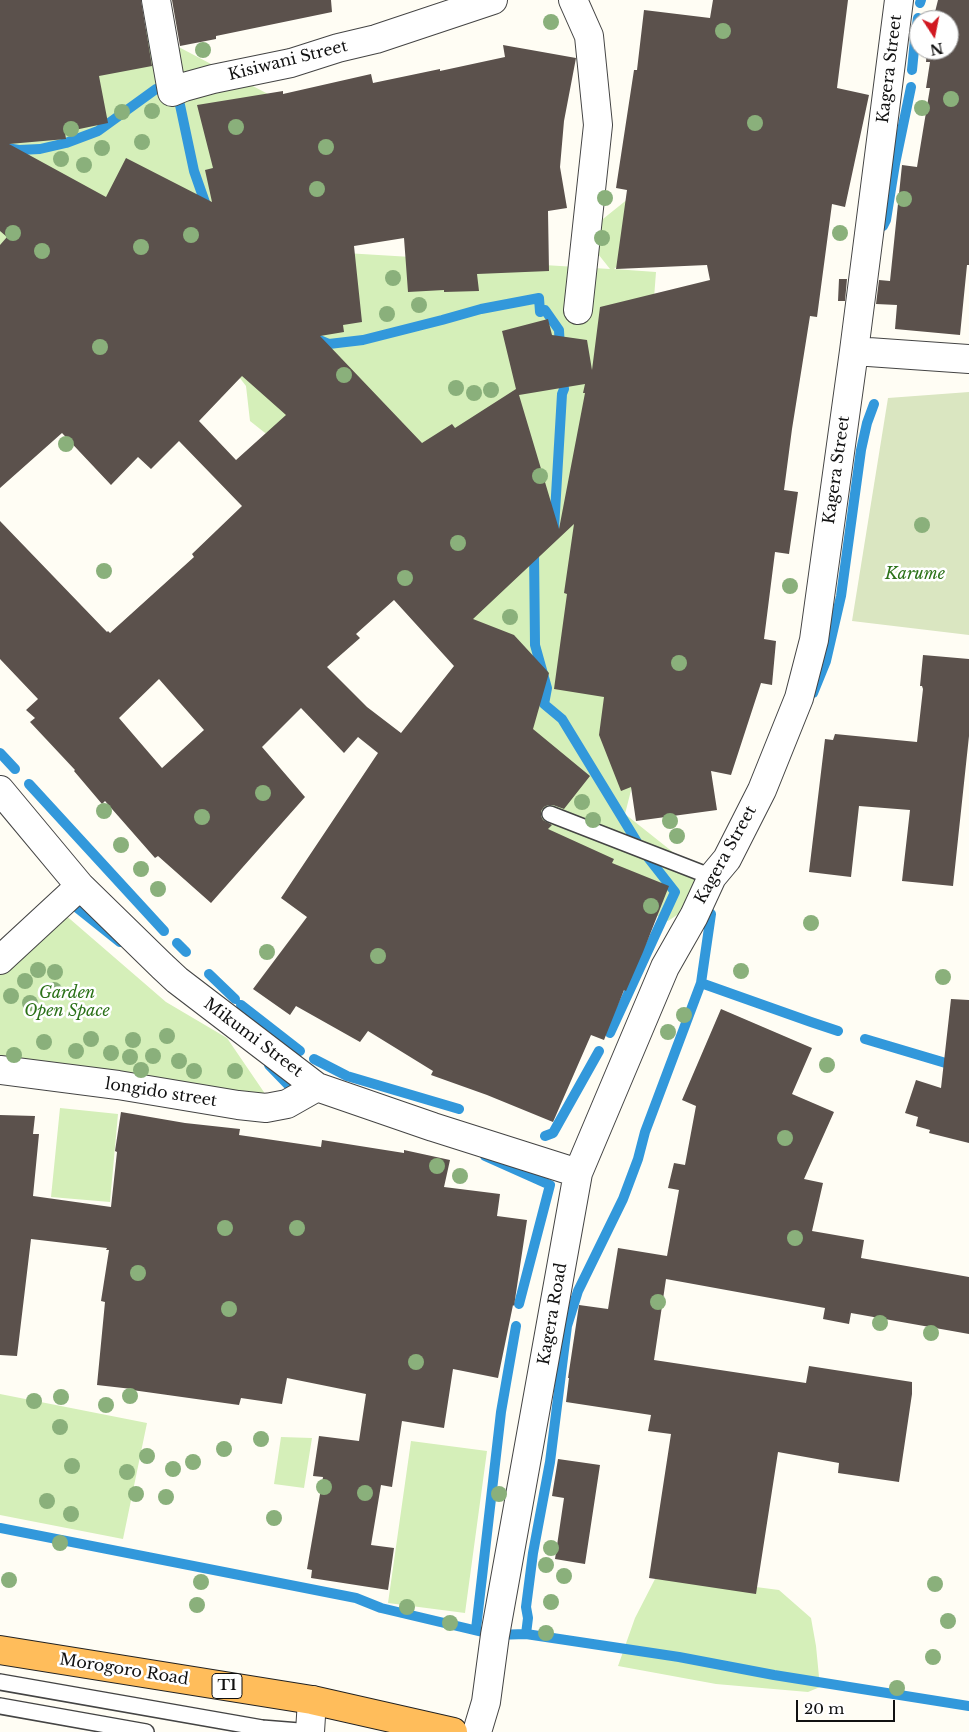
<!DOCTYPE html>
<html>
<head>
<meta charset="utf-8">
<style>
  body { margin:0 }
  #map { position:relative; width:969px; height:1732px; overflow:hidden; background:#fffdf4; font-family:"Libre Baskerville",serif }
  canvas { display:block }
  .north { position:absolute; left:909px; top:10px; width:50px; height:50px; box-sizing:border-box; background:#fff; border:1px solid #a0a0a0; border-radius:50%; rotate:169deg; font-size:14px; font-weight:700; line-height:20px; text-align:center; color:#111 }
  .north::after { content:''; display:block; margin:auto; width:18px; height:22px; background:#d11821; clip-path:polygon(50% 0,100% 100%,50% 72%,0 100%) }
  .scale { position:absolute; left:796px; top:1700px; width:99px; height:22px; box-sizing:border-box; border:2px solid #111; border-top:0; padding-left:6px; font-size:15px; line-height:18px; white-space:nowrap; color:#111; -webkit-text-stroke:4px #fff; paint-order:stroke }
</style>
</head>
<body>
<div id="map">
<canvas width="969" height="1732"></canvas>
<div class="north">N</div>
<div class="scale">20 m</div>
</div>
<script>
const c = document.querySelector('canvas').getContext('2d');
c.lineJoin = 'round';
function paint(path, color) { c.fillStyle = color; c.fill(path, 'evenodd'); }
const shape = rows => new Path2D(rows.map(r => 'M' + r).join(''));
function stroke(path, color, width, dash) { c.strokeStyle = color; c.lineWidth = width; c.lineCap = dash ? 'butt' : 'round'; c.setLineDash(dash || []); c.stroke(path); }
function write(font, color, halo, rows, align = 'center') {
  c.font = font + ' "Libre Baskerville",serif'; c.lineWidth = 5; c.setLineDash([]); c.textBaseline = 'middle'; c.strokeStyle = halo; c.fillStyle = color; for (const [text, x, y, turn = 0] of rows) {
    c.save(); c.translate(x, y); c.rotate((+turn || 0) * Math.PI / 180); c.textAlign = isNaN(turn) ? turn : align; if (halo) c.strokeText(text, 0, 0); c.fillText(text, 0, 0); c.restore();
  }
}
paint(shape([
  [135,24,306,114,312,251,610,269,583,235,659,174,688,208,614,269,656,272,644,429,641,751,625,814,718,888,668,921,561,872,421,499,279,444,250,421,246,386,226,360,0,277,0,37],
  [63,913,166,1002,227,1038,270,1101,0,1058,0,971],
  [60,1108,118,1114,110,1202,51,1197],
  [0,1394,147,1423,123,1539,0,1515],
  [281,1437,312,1438,304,1488,274,1484],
  [411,1441,487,1451,465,1613,388,1603],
  [655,1579,725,1583,779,1590,811,1618,816,1646,820,1687,808,1692,716,1684,618,1666,635,1618]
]), '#d5efb9');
paint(shape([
  [969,392,969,635,852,621,888,398]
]), '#dae6c1');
stroke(shape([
  [920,3,921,0],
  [916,31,918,18],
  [912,70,915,39],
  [180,105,194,171,208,211],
  [0,147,19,150,40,149,66,143,98,131,156,89],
  [883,226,886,220,895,164,911,87],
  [315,338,329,344,363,340,442,320,481,309,539,298,540,312,545,310,559,330,560,350],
  [554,529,562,394,564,389,562,374],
  [534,550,535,645,547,688,544,704,562,719,637,842],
  [813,693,826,661,841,596,861,450,867,423,874,404],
  [0,753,15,769],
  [29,784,164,931],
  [75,906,120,942],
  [177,943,186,952],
  [209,974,235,999],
  [701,983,811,1022,838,1031],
  [241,1005,300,1051],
  [610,1033,675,892,646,855],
  [865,1039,969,1070],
  [314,1059,347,1076,459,1109],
  [269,1065,299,1096],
  [545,1136,553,1133,599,1051],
  [485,1156,550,1185,519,1304],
  [0,1528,356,1598,381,1608,495,1635,526,1634,679,1657,774,1675,969,1706],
  [476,1629,501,1412,516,1326],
  [526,1634,528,1618,526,1607,533,1553,550,1462,567,1326,578,1291,623,1199,638,1159,645,1132,701,983,711,914,709,912]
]), '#3298db', 10);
paint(shape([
  [0,0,141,0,152,66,99,76,108,123,65,132,66,139,9,144,106,197,126,158,212,202,205,170,213,168,197,105,283,91,283,94,371,74,373,83,440,69,440,71,505,57,503,45,576,58,564,121,560,167,567,208,548,211,549,271,477,274,479,291,444,292,444,290,408,292,404,238,354,246,362,322,343,325,344,332,320,336,422,443,452,424,455,428,516,389,502,331,548,319,552,335,587,340,592,370,600,307,710,280,707,265,616,269,627,190,616,188,634,70,637,70,644,10,710,18,713,0,848,0,837,88,869,95,845,207,832,204,817,317,810,316,792,429,784,490,798,492,789,554,775,552,764,639,776,641,772,685,761,683,731,775,711,771,717,810,636,821,631,787,621,791,599,735,604,697,554,689,567,594,564,593,574,524,473,619,514,635,549,673,533,729,590,776,564,809,553,805,548,805,544,807,541,811,541,816,543,820,552,825,548,829,614,859,612,863,669,886,643,952,626,991,624,990,604,1040,591,1035,553,1122,487,1095,431,1075,433,1071,368,1031,360,1042,296,1006,290,1015,253,989,307,917,281,898,378,753,358,737,344,753,301,708,262,747,305,797,211,903,158,856,155,858,105,801,102,804,74,771,75,770,30,722,35,718,26,710,38,699,0,659,0,521,107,632,108,631,110,633,194,557,192,554,242,506,179,441,151,469,138,457,111,485,62,433,0,488,0,245,7,237,0,231],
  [242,376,286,415,236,460,199,421],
  [585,384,583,393,585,393,559,529,519,395],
  [394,600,454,666,401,733,367,707,327,667,360,638,356,634],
  [159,679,204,730,162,768,119,718],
  [172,0,331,0,332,12,216,36,216,39,180,46],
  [938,0,969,0,969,265,967,265,960,335,895,329,897,305,876,304,879,280,890,281,902,165,917,167,930,88,926,88,930,62,926,62,927,50,949,50,949,20,933,20],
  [839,279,847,279,845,301,838,301],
  [923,655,969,659,969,736,953,886,902,881,910,810,859,806,851,877,809,872,825,739,833,740,835,734,917,742,923,689,922,686,920,686],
  [951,999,969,1000,969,1143,929,1133,930,1130,916,1126,918,1117,905,1113,916,1080,941,1088],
  [721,1009,812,1048,792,1094,834,1112,804,1179,823,1183,812,1231,864,1240,861,1258,969,1277,969,1334,851,1313,849,1324,823,1319,825,1308,666,1279,654,1360,806,1383,809,1366,912,1382,912,1394,899,1482,838,1473,839,1463,778,1452,756,1594,649,1578,671,1434,648,1431,651,1415,566,1402,569,1378,568,1378,579,1305,608,1309,618,1248,667,1256,679,1190,668,1188,674,1163,685,1165,696,1106,682,1100],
  [121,1112,185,1123,240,1129,239,1135,321,1147,322,1140,404,1153,404,1150,450,1160,444,1187,500,1194,497,1216,527,1220,514,1306,513,1305,498,1378,453,1369,444,1428,402,1421,392,1487,381,1485,371,1545,394,1548,388,1590,311,1578,312,1570,307,1569,323,1477,313,1476,319,1436,359,1441,366,1394,287,1378,282,1404,241,1398,239,1405,132,1390,132,1389,97,1385,105,1302,101,1301,109,1250,106,1250,107,1248,31,1239,17,1356,0,1355,0,1115,35,1116,33,1134,39,1134,33,1196,111,1207,117,1152,115,1151],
  [558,1459,600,1465,585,1564,555,1559,564,1498,552,1496]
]), '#5b514c');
const service = shape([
  [550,814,712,877],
  [0,1682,262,1728,312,1732],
  [0,1706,146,1732]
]);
const minor = shape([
  [156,0,172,92,184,87,213,79,291,63,338,48,376,39,493,0],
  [573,0,589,36,598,125,578,310],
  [854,351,969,359],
  [0,790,80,886,162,966,177,980,317,1087,433,1127,578,1173],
  [0,960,80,886],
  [0,1070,118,1085,238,1105,266,1108,287,1104,317,1087],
  [310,1732,312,1700],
  [477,1732,486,1702,495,1635,578,1173,665,967,694,916,712,877,727,859,762,790,799,698,814,640,854,351,899,0]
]);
const trunk = shape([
  [0,1650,312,1700,453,1732]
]);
stroke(service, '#444', 18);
stroke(minor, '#444', 30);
stroke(trunk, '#222', 30);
stroke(service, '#fff', 15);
stroke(minor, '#fff', 28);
stroke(trunk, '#ffbd5b', 28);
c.fillStyle = '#8ab07b';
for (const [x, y] of [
  [551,22],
  [723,31],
  [203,50],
  [951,99],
  [922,108],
  [152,111],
  [122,112],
  [755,123],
  [236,127],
  [71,129],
  [142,142],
  [326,147],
  [102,148],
  [61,159],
  [84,165],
  [317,189],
  [605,198],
  [904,199],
  [13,233],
  [840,233],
  [191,235],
  [602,238],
  [141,247],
  [42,251],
  [393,278],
  [419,305],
  [387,314],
  [100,347],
  [344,375],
  [456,388],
  [491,390],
  [474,393],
  [66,444],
  [540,476],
  [922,525],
  [458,543],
  [104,571],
  [405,578],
  [790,586],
  [510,617],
  [679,663],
  [263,793],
  [582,802],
  [104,811],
  [202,817],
  [593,820],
  [670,821],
  [677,836],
  [121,845],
  [141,869],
  [158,889],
  [651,906],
  [811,923],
  [267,952],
  [378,956],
  [38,970],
  [741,971],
  [55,972],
  [943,977],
  [25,981],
  [54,990],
  [11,996],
  [30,1003],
  [684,1015],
  [668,1032],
  [167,1036],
  [91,1039],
  [133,1040],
  [44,1042],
  [76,1051],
  [111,1053],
  [14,1055],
  [153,1056],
  [130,1057],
  [179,1061],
  [827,1065],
  [141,1070],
  [194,1071],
  [235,1071],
  [785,1138],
  [437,1166],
  [460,1176],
  [225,1228],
  [297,1228],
  [795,1238],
  [138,1273],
  [658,1302],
  [229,1309],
  [880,1323],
  [931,1333],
  [416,1362],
  [130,1396],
  [61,1397],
  [34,1401],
  [106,1405],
  [60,1427],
  [261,1439],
  [224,1449],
  [147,1456],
  [193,1462],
  [72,1466],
  [173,1469],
  [127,1472],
  [324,1487],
  [365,1493],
  [136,1494],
  [499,1494],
  [166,1497],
  [47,1501],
  [71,1514],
  [274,1518],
  [60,1543],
  [551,1548],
  [546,1565],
  [564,1576],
  [9,1580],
  [201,1582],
  [935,1584],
  [551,1602],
  [197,1605],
  [407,1607],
  [948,1621],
  [450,1623],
  [546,1633],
  [933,1657],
  [897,1688]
]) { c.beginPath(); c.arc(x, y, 8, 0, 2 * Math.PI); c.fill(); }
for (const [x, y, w] of [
  [227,1686,30]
]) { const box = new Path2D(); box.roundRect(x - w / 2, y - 12.5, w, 25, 4); c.fillStyle = '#fff'; c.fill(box); stroke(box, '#111', 1); }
write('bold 15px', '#111', null, [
  ["T1",227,1686]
]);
write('16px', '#111', '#fff', [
  ["Kisiwani Street",288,61,-14],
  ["Kagera Street",890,69,-83],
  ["Kagera Street",837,470,-82],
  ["Kagera Street",726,855,-61],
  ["Mikumi Street",253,1038,37],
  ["longido street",161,1093,9],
  ["Kagera Road",553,1314,-80],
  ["Morogoro Road",124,1670,9]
]);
write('italic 16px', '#2b7118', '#fff', [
  ["Karume",915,574],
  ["Garden",67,993],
  ["Open Space",67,1011]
]);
</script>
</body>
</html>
